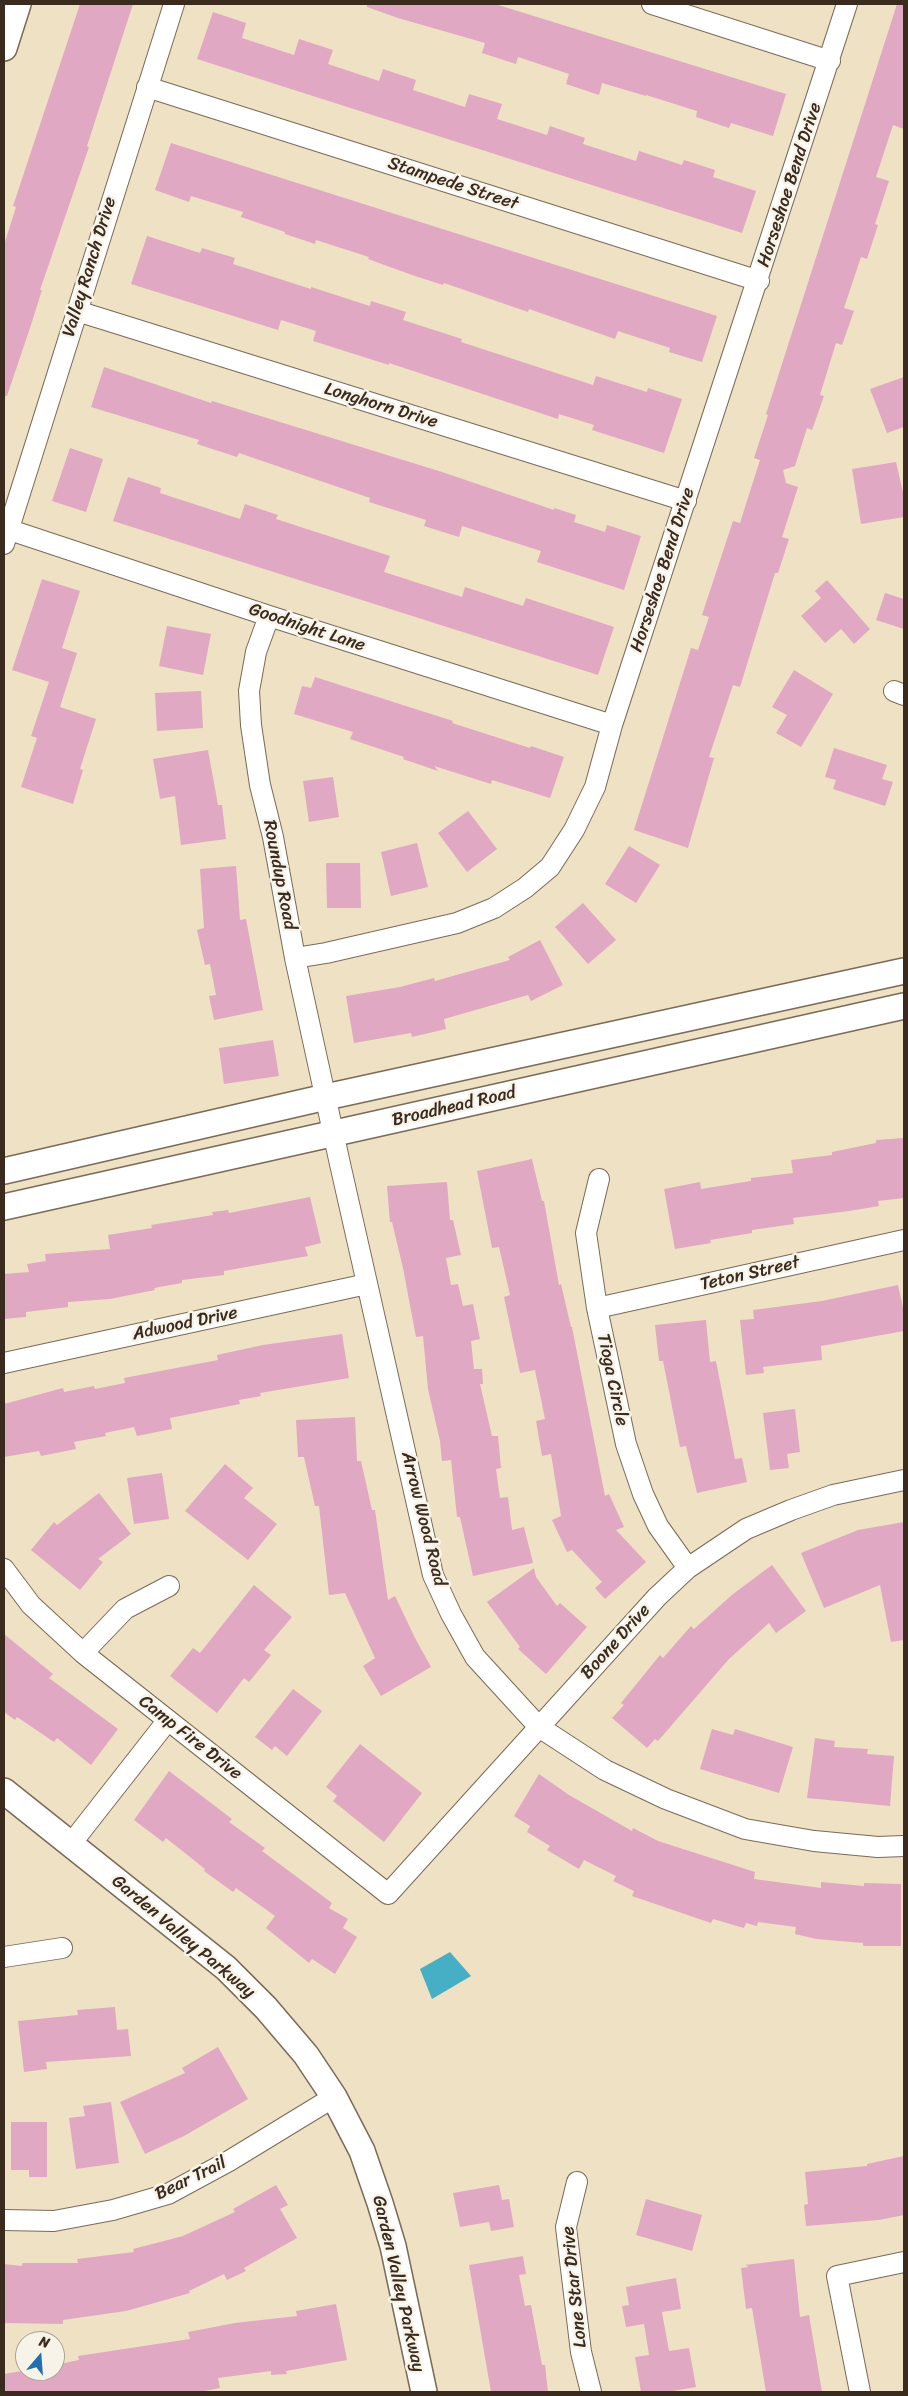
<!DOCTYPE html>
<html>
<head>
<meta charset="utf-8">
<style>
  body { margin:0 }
  #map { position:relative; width:908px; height:2396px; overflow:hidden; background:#efe1c3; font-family:Sriracha,sans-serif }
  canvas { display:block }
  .frame { position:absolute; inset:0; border:5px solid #3b2a1e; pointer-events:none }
  .north { position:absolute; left:15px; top:2331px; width:50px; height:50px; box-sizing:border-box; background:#f7f3e8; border:1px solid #aca397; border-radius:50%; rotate:18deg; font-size:14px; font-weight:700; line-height:20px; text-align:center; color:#3b2a1e }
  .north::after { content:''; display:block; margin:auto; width:18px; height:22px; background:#1f6fb2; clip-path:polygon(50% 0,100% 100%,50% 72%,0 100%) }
</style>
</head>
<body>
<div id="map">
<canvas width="908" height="2396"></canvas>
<div class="frame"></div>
<div class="north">N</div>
</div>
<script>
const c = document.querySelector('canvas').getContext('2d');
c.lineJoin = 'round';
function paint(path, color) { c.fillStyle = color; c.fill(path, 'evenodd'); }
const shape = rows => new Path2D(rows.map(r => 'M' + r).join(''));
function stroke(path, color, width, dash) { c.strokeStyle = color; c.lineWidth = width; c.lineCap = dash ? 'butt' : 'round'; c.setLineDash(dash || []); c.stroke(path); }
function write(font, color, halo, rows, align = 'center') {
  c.font = font + ' Sriracha,sans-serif'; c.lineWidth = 5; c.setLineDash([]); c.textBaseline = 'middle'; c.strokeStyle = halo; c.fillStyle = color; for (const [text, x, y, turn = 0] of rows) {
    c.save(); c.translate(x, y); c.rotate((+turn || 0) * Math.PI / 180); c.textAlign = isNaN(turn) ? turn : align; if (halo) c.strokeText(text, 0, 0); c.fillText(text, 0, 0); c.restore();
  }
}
paint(shape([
  [450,1952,471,1976,432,1999,420,1969]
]), '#46afc5');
paint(shape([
  [80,4,133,4,87,146,89,147,40,290,42,290,31,325,7,396,4,396,4,245,16,207,13,206],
  [367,4,495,4,786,94,773,136,731,123,729,128,696,117,697,111,646,95,646,96,602,83,599,95,566,84,569,74,518,57,516,64,482,53,485,43,398,18,367,7],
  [897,4,904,4,904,129,893,125,876,177,889,181,875,224,878,225,867,259,861,257,844,308,854,311,842,345,836,343,820,395,824,396,812,430,807,428,795,466,783,470,786,483,798,487,782,537,789,539,778,573,775,573,740,687,733,685,709,757,714,758,688,848,634,830,691,648,698,650,709,617,702,615,733,521,740,523,760,460,754,458,768,415,766,414],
  [213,12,246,23,242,38,294,55,299,39,333,50,328,64,379,81,383,69,416,80,413,90,465,107,469,94,502,104,497,119,547,135,550,126,585,138,583,144,636,161,639,151,682,165,684,160,715,170,713,177,756,191,742,233,197,59],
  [171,143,717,316,702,362,669,352,670,348,618,331,615,339,529,309,528,312,444,283,443,285,412,275,368,259,369,257,316,240,315,244,285,234,285,232,241,217,243,212,191,196,189,202,155,190],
  [147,236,200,253,202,248,235,258,233,264,311,289,311,287,370,306,371,301,406,312,403,320,462,339,461,342,593,385,596,376,647,392,648,388,682,399,664,453,592,430,594,425,559,414,558,419,389,363,389,365,313,341,316,331,281,320,278,330,131,284],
  [104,367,211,403,212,401,442,472,554,510,554,508,576,515,574,522,605,532,607,525,641,536,624,590,537,562,541,551,462,526,459,537,424,526,426,520,369,502,370,498,239,453,237,457,197,444,199,440,91,407],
  [904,377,904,427,887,433,870,389],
  [70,448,103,459,86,512,52,501],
  [896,462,904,497,904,517,861,524,852,469],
  [128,477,161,488,160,493,240,519,245,504,278,515,276,519,390,556,384,572,462,597,465,587,523,606,526,598,614,627,598,675,113,521],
  [42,579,80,591,62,648,77,653,60,707,96,719,80,769,83,770,73,804,21,787,37,738,31,736,49,682,12,670],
  [827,580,870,629,854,644,841,629,825,643,801,616,821,598,815,591],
  [885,593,904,599,904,629,876,620],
  [167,626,211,634,203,675,159,666],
  [794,670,833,694,801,747,776,733,787,715,772,707],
  [315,677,453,721,452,723,530,748,531,746,564,757,550,798,492,780,491,784,434,766,438,771,403,759,404,757,350,739,353,732,294,714,302,686,311,688],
  [201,691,203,728,157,731,155,693],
  [834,748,887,765,882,779,893,782,885,806,833,789,836,780,825,777],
  [208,750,218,805,222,805,226,839,181,845,175,796,160,799,153,759],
  [333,777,339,817,309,822,303,781],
  [468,811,497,849,467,872,438,833],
  [417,843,428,887,391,896,381,852],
  [629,846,660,865,636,903,605,884],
  [326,863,360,863,361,908,327,908],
  [236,866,240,920,246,919,263,1010,214,1020,209,996,216,995,210,964,205,965,197,930,204,928,200,869],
  [583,903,616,940,588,964,555,927],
  [540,940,563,985,531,1001,528,995,444,1019,446,1029,412,1037,411,1033,354,1043,346,996,400,987,434,978,435,981,510,960,508,957],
  [273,1040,279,1076,224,1084,219,1048],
  [904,1138,904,1198,878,1201,879,1206,849,1211,793,1218,794,1224,752,1230,752,1233,710,1240,711,1243,675,1249,664,1189,700,1182,701,1189,751,1181,751,1178,793,1173,791,1160,832,1155,832,1152,876,1143,876,1140],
  [532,1159,542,1201,544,1201,559,1285,561,1284,571,1327,572,1327,605,1496,609,1494,624,1527,616,1530,646,1562,605,1599,595,1588,602,1582,572,1550,567,1552,552,1520,561,1516,551,1454,542,1456,536,1421,545,1419,535,1370,520,1373,504,1297,510,1295,499,1247,492,1248,477,1171],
  [447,1182,450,1220,453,1220,461,1255,446,1258,451,1285,458,1284,463,1306,473,1304,480,1339,471,1341,474,1369,482,1369,483,1384,480,1384,492,1436,498,1436,501,1468,496,1469,500,1498,508,1497,512,1530,524,1527,533,1563,473,1576,460,1517,457,1517,451,1460,442,1461,440,1441,428,1389,423,1336,416,1337,403,1268,392,1222,390,1222,387,1186],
  [310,1197,321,1243,305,1247,308,1256,224,1271,224,1275,182,1280,182,1283,154,1288,155,1290,110,1299,68,1302,68,1307,26,1312,26,1317,4,1319,4,1274,29,1272,27,1264,46,1261,45,1254,110,1249,108,1235,152,1228,151,1225,213,1215,212,1212,228,1210,229,1213],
  [898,1285,904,1312,904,1331,821,1346,822,1360,763,1367,764,1373,746,1375,740,1320,754,1319,753,1310,822,1301],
  [706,1320,710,1362,716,1361,735,1459,742,1458,747,1482,697,1493,686,1446,680,1447,663,1361,659,1361,655,1325],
  [342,1334,349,1378,260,1393,261,1396,239,1400,240,1404,170,1418,172,1429,137,1436,134,1427,105,1433,106,1436,74,1442,76,1449,41,1456,39,1451,4,1457,4,1404,63,1388,64,1392,94,1386,95,1389,125,1383,124,1378,218,1360,217,1355,263,1345],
  [795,1409,800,1452,787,1454,789,1468,770,1470,763,1413],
  [355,1417,357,1461,361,1461,372,1510,375,1510,388,1600,395,1596,415,1638,431,1667,381,1696,363,1666,375,1658,345,1593,329,1595,319,1506,315,1506,304,1457,298,1457,296,1420],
  [225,1464,253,1488,244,1498,277,1524,248,1560,185,1511],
  [162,1473,169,1519,134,1524,127,1478],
  [99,1493,131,1534,98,1559,103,1562,80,1590,31,1550,54,1522,57,1525],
  [904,1522,904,1640,891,1642,880,1585,824,1608,801,1553,858,1530],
  [772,1565,806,1611,776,1633,769,1623,729,1659,658,1741,655,1739,647,1748,612,1718,624,1705,621,1703,660,1655,663,1658,691,1626,694,1629,733,1594],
  [534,1568,536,1577,557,1606,560,1603,587,1627,546,1674,518,1649,520,1647,487,1602],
  [254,1585,292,1617,264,1650,271,1655,249,1682,244,1678,217,1713,170,1676,193,1648,200,1653],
  [4,1634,53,1674,49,1678,118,1729,91,1765,57,1738,54,1742,17,1717,15,1720,4,1712],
  [293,1689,322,1711,287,1756,275,1746,272,1750,255,1737],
  [712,1729,733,1735,735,1729,793,1747,779,1793,700,1769],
  [815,1738,835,1741,834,1747,868,1749,867,1754,894,1756,890,1806,807,1798],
  [360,1744,422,1793,384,1842,333,1801,337,1796,326,1787],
  [169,1771,232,1819,229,1822,265,1848,262,1851,332,1903,329,1908,348,1919,343,1928,357,1937,335,1974,312,1959,309,1963,266,1928,275,1916,236,1888,233,1892,204,1871,205,1869,166,1838,163,1842,134,1820],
  [539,1774,569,1795,632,1831,633,1828,658,1841,755,1872,754,1879,821,1888,821,1882,864,1886,864,1883,901,1884,901,1946,863,1946,863,1943,816,1939,795,1934,796,1927,758,1922,757,1926,746,1923,744,1928,713,1919,711,1923,632,1896,634,1891,613,1881,616,1876,584,1860,579,1869,547,1850,550,1846,527,1832,530,1826,514,1816],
  [115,2007,117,2030,128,2029,131,2056,46,2062,47,2069,24,2072,18,2021,78,2015,77,2010],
  [218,2047,248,2099,184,2136,145,2154,120,2102,185,2073,182,2068],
  [111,2102,119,2163,76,2169,69,2118,85,2116,83,2106],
  [11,2122,47,2122,47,2177,29,2177,29,2170,11,2170],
  [904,2156,904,2215,879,2220,806,2226,804,2205,808,2204,805,2172,867,2166,867,2164],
  [276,2185,288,2205,280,2209,297,2238,244,2268,246,2271,227,2280,224,2274,189,2291,190,2293,126,2311,63,2320,63,2324,4,2323,4,2264,22,2266,22,2263,78,2263,77,2259,134,2252,133,2249,183,2236,235,2212,233,2209],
  [499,2185,502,2200,509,2199,514,2227,491,2231,489,2222,460,2227,453,2193],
  [646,2199,702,2215,692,2251,636,2235],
  [523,2256,526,2274,519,2275,525,2306,531,2305,542,2365,545,2365,548,2392,491,2392,469,2265],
  [794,2259,800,2317,809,2315,822,2392,766,2392,752,2308,746,2309,741,2268,749,2267,745,2265],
  [676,2278,681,2309,662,2312,669,2351,689,2348,696,2387,667,2392,641,2392,635,2357,649,2355,644,2324,626,2327,622,2306,629,2305,626,2287],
  [336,2304,347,2360,286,2371,287,2374,271,2375,271,2371,218,2378,220,2388,200,2392,4,2392,4,2374,22,2371,55,2371,55,2365,79,2360,78,2356,190,2339,188,2332,235,2323,297,2316,296,2311]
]), '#e1a8c3');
const minor = shape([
  [652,4,830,61],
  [147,87,759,281],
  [77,311,686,501],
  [4,528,269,616,612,725],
  [4,544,174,4],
  [269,616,256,652,249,691,251,725,260,785,273,837,295,958,340,1164,433,1575,451,1614,475,1657,539,1727,605,1770,666,1799,745,1829,814,1841,878,1847,904,1846],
  [894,691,904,695],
  [295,958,326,953,457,923,494,908,525,888,550,867,574,830,595,787,612,725,847,4],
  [599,1179,586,1233,597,1308,626,1444,643,1494,658,1526,688,1568],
  [597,1308,904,1240],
  [4,1363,367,1284],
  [4,1569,31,1605,83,1653,388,1894,657,1597,688,1568,746,1529,791,1510,833,1495,904,1480],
  [83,1653,125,1609,169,1586],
  [70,1845,168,1720],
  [4,1957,62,1948],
  [577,2182,566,2227,581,2352,591,2392],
  [4,2220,54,2221,113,2210,168,2194,229,2161,334,2097],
  [860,2392,837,2276,904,2262]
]);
const tertiary = shape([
  [4,48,18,4],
  [4,1171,326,1097,904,971],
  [4,1207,904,1006],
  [4,1791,226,1968,266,2008,306,2055,334,2097,362,2151,380,2203,393,2246,424,2392]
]);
stroke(minor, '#7a6a58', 22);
stroke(tertiary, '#7a6a58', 28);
stroke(minor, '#fff', 20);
stroke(tertiary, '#fff', 25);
write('18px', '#3b2a1e', '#f7f3e8', [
  ["Stampede Street",453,184,18],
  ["Horseshoe Bend Drive",790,185,-72],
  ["Valley Ranch Drive",90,267,-73],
  ["Longhorn Drive",381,406,17],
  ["Horseshoe Bend Drive",663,570,-72],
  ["Goodnight Lane",307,628,18],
  ["Roundup Road",279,875,79],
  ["Broadhead Road",454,1107,-13],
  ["Teton Street",750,1274,-13],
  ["Adwood Drive",185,1324,-12],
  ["Tioga Circle",612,1380,78],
  ["Arrow Wood Road",423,1519,76],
  ["Boone Drive",616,1642,-48],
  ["Camp Fire Drive",190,1738,38],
  ["Garden Valley Parkway",183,1937,40],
  ["Bear Trail",191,2179,-26],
  ["Garden Valley Parkway",398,2284,77],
  ["Lone Star Drive",575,2287,-96]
]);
</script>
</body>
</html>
